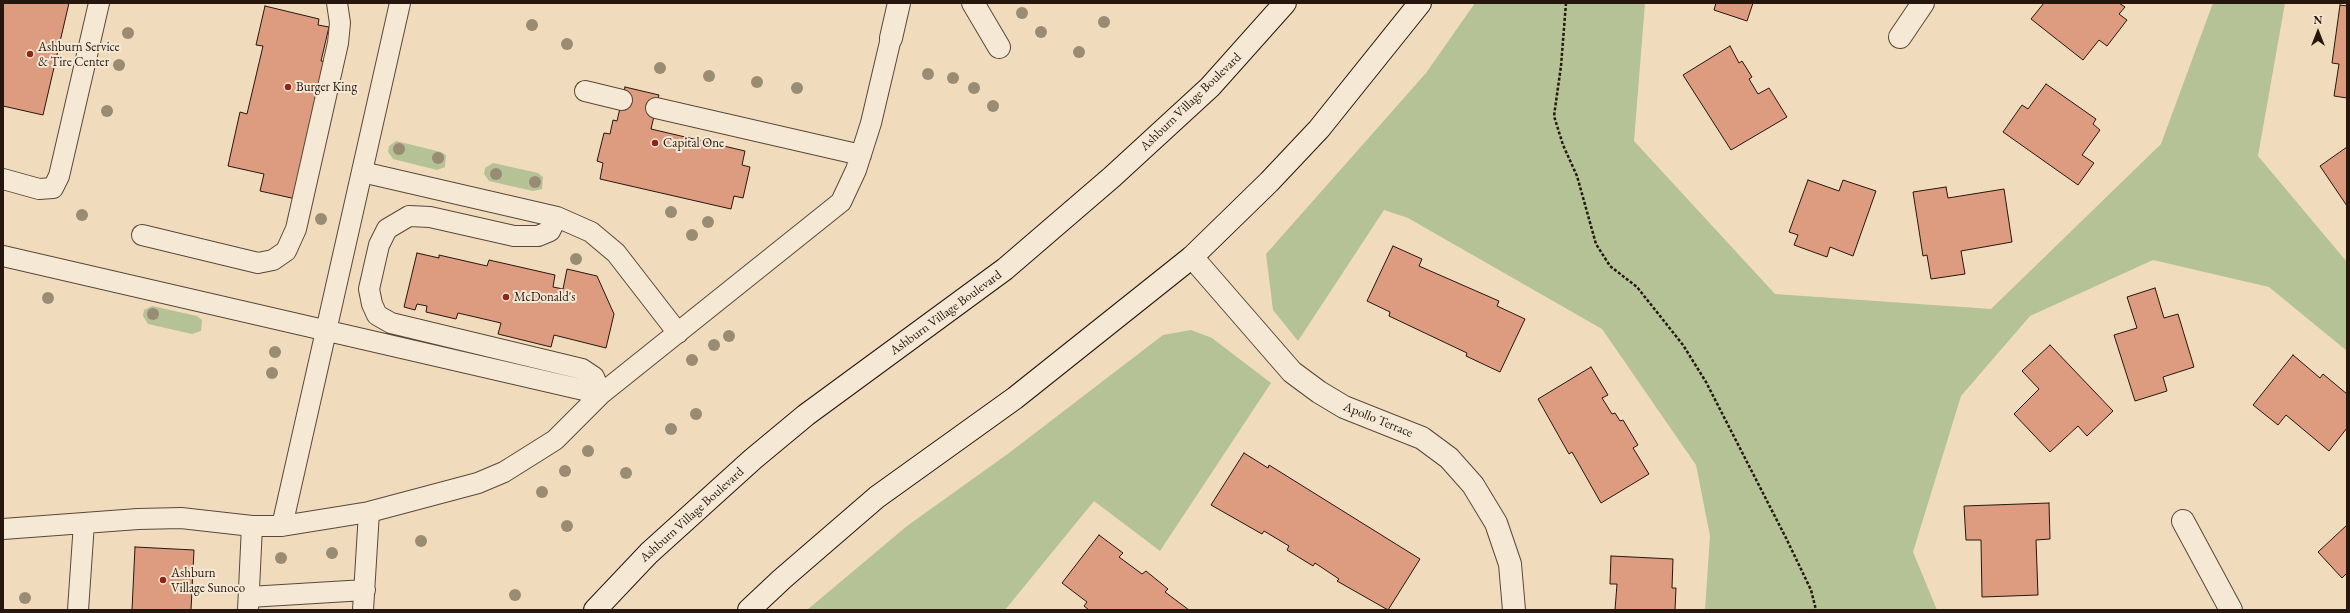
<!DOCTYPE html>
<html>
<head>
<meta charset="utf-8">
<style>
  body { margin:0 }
  #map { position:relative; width:2350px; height:613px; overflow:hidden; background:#f0dcbd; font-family:"EB Garamond",serif }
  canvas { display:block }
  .frame { position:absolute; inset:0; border:4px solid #27160d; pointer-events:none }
  .north { position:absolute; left:2298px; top:12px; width:40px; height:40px; -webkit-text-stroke:3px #f5e8d4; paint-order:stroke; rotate:0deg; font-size:11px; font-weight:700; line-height:16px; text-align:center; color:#27160d }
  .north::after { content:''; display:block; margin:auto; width:14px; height:18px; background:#27160d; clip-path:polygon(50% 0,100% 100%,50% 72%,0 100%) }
</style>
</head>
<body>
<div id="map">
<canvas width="2350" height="613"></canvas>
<div class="frame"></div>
<div class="north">N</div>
</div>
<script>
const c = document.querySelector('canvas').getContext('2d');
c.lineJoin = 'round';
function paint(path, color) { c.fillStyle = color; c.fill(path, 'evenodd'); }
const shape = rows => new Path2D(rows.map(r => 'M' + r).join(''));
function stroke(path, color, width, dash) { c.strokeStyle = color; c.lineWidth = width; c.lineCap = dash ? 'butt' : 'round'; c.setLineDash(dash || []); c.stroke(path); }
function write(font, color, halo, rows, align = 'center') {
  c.font = font + ' "EB Garamond",serif'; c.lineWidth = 4; c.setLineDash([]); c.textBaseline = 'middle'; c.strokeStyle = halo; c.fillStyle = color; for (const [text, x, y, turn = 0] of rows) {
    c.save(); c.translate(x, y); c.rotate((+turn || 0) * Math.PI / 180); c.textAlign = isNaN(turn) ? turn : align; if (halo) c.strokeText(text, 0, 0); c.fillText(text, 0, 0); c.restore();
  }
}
paint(shape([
  [1475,3,1645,3,1634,141,1775,294,1991,309,2161,144,2213,3,2285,3,2258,156,2347,262,2347,351,2269,287,2153,260,2030,316,1961,396,1913,552,1937,610,1705,610,1710,536,1696,465,1602,329,1408,218,1384,210,1298,341,1273,310,1266,254,1426,73],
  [396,141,441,152,446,155,445,167,437,170,393,159,388,152,389,146],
  [493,163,538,173,543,177,542,189,533,191,489,181,484,174,485,168],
  [152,306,197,316,202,320,201,331,192,334,148,324,143,316,144,310],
  [1191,330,1212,338,1271,383,1160,551,1094,501,1005,610,807,610,907,526,1009,453,1163,335]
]), '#b4c295');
const building = shape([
  [3,3,69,3,43,115,3,106,3,3],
  [1716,3,1753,3,1747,21,1714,10,1716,3],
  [2044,3,2119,3,2125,7,2119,14,2127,20,2107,46,2099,40,2083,60,2031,19,2044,3],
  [2340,5,2347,6,2347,98,2334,96,2339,64,2332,63,2340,5],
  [265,6,319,19,318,25,329,27,321,61,328,62,296,199,260,191,264,174,228,166,240,112,247,114,263,46,256,45,265,6],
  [1730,46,1739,63,1742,61,1752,77,1749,79,1758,94,1769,88,1787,117,1731,150,1683,75,1730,46],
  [2046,84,2096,119,2093,124,2100,130,2082,155,2094,163,2078,185,2003,132,2022,105,2028,109,2046,84],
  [625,87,659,95,651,129,745,151,742,165,750,167,743,198,734,196,731,209,600,179,603,163,597,161,604,133,610,134,613,120,617,121,625,87],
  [2347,147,2347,206,2320,166,2347,147],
  [1808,180,1839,191,1843,180,1876,191,1853,256,1830,247,1827,257,1794,245,1798,235,1789,232,1808,180],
  [1946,187,1948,198,2004,189,2012,242,1961,251,1965,274,1931,279,1927,255,1923,256,1913,192,1946,187],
  [1393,246,1422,259,1419,266,1499,301,1497,306,1525,319,1500,372,1466,356,1467,353,1389,316,1390,312,1367,301,1393,246],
  [417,253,439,258,439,255,487,266,489,260,555,275,553,287,563,289,567,269,597,276,614,314,606,348,554,335,551,347,498,334,501,323,458,313,456,319,426,312,427,306,417,304,415,310,404,307,417,253],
  [2155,288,2164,318,2178,314,2194,367,2163,377,2167,391,2135,401,2114,335,2137,328,2127,297,2155,288],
  [2050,345,2113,411,2087,436,2078,426,2050,452,2014,414,2039,389,2022,371,2050,345],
  [2293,355,2320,378,2323,374,2347,394,2347,428,2329,451,2286,415,2278,425,2253,405,2293,355],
  [1591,367,1608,395,1602,398,1612,414,1615,413,1620,421,1623,420,1638,445,1633,448,1649,474,1601,503,1572,452,1569,454,1538,399,1591,367],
  [1244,453,1268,468,1269,465,1420,559,1388,610,1337,581,1339,579,1315,563,1313,566,1287,550,1289,546,1264,531,1262,534,1211,505,1244,453],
  [2049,503,2050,539,2036,540,2038,595,1982,597,1981,540,1966,540,1964,506,2049,503],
  [2347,525,2347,573,2342,578,2318,552,2347,525],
  [1099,535,1123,553,1119,557,1142,574,1146,571,1168,589,1165,592,1189,610,1089,610,1084,606,1087,602,1062,583,1099,535],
  [135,547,194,550,191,610,132,610,135,547],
  [1611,556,1673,559,1672,588,1676,588,1675,610,1615,610,1617,584,1610,584,1611,556]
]);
paint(building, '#dd9b7f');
stroke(building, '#27160d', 1);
const lane = shape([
  [585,91,622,100],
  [656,108,861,155],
  [362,172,557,217,591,232,616,253,678,333],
  [3,179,39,189,53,188,59,176,99,3],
  [142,235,258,263,273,260,286,251,296,229,338,43,340,23,337,3],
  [3,256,601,394,841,202,856,170,871,123,891,38],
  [282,526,400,3],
  [3,529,138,519,181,518,252,526,282,526,369,512,478,483,504,472,555,440,601,394,594,377,582,369,391,323,377,315,372,304,369,289,379,245,387,229,409,216,430,217,514,236,538,236,550,231,557,217],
  [249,597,365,590],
  [78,610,84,523],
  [248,610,252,526],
  [363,610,369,512]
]);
const street = shape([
  [973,3,999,47],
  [1900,37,1923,3],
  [891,38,899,3],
  [1192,257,1292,372,1319,392,1344,407,1422,438,1449,458,1473,485,1496,523,1510,564,1514,610],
  [2183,521,2231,610]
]);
const secondary = shape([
  [595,610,649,553,753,459,806,415,1005,269,1112,177,1210,87,1285,3],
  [749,610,782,579,877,497,1015,398,1192,257,1269,182,1319,129,1420,3]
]);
stroke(lane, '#594839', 22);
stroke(street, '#594839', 24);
stroke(secondary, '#27160d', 24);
stroke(shape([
  [1566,3,1561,66,1554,116,1563,145,1577,176,1596,244,1610,266,1637,287,1683,345,1706,382,1786,538,1811,590,1816,610]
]), '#27160d', 2.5, [3, 2]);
stroke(lane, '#f5e8d4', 20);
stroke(street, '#f5e8d4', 22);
stroke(secondary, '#f5e8d4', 22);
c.fillStyle = '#998c73';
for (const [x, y] of [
  [1022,13],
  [1104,22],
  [532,25],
  [1041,32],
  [128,33],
  [567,44],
  [1079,52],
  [119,65],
  [660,68],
  [928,74],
  [709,76],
  [953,78],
  [757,82],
  [797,88],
  [974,88],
  [993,106],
  [107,111],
  [399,149],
  [438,158],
  [496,174],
  [535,182],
  [671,212],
  [82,215],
  [321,219],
  [708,222],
  [692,235],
  [576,259],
  [48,298],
  [153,314],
  [729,336],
  [714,345],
  [275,352],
  [692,360],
  [272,373],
  [696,414],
  [671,429],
  [588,451],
  [565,471],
  [626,473],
  [542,492],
  [567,526],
  [421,541],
  [332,553],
  [281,558],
  [515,595],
  [25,598]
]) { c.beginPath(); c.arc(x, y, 6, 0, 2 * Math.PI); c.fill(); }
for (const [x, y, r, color] of [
  [30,54,4,"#8f2418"],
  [288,87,4,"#8f2418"],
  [655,143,4,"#8f2418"],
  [506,297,4,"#8f2418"],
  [163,580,4,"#8f2418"]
]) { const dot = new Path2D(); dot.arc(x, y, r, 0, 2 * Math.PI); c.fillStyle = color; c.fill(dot); stroke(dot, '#f5e8d4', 1.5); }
write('13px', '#27160d', '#f5e8d4', [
  ["Ashburn Service",38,47],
  ["& Tire Center",38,62],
  ["Burger King",296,87],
  ["Capital One",663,143],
  ["McDonald's",514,297],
  ["Ashburn",171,573],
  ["Village Sunoco",171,588]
], 'left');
write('13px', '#27160d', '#f5e8d4', [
  ["Ashburn Village Boulevard",1191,102,-44],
  ["Ashburn Village Boulevard",946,313,-36],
  ["Apollo Terrace",1378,420,22],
  ["Ashburn Village Boulevard",692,515,-42]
]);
</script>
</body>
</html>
